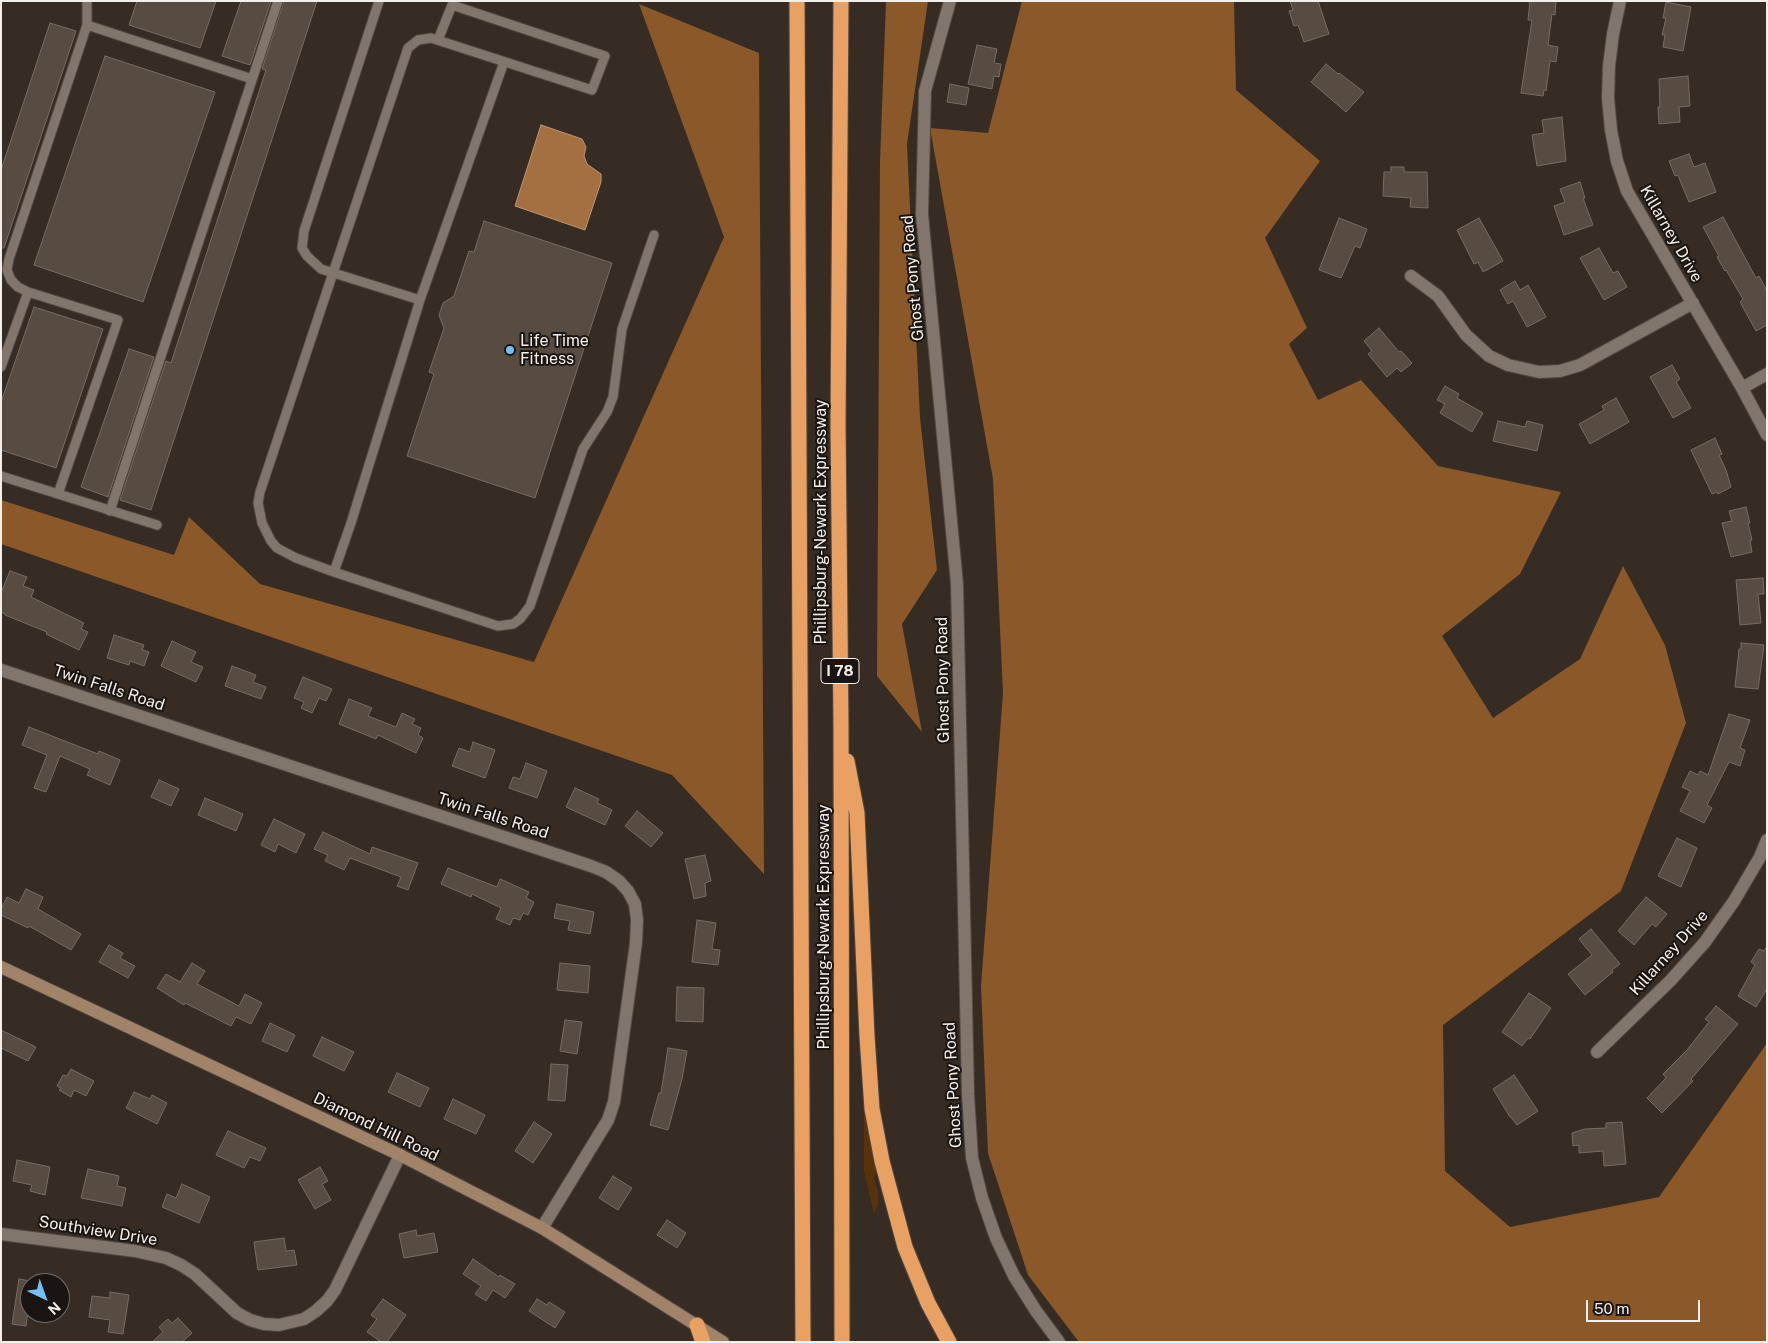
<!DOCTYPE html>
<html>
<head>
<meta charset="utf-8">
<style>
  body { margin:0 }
  #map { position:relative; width:1768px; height:1343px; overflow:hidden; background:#362c24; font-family:"Public Sans",sans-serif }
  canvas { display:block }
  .frame { position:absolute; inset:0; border:2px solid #f5eee9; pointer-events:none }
  .north { position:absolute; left:20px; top:1273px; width:50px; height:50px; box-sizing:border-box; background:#1a1512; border:1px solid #726c68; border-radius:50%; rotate:138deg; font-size:14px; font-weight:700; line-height:20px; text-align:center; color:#f5eee9 }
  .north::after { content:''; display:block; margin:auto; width:18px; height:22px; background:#74c0f6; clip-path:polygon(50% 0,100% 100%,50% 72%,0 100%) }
  .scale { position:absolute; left:1586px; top:1300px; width:114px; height:22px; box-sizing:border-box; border:2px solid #f5eee9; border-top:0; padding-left:6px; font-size:15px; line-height:18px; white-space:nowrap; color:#f5eee9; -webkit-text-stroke:4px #1a1512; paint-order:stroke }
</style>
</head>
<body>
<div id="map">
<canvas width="1768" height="1343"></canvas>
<div class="frame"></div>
<div class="north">N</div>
<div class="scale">50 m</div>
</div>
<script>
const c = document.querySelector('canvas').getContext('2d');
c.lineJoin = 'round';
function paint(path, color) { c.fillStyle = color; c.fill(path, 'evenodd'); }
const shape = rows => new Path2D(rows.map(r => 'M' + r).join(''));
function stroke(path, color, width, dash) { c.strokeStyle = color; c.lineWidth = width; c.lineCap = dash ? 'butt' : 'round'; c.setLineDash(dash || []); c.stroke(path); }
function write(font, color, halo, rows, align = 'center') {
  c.font = font + ' "Public Sans",sans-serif'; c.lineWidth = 4; c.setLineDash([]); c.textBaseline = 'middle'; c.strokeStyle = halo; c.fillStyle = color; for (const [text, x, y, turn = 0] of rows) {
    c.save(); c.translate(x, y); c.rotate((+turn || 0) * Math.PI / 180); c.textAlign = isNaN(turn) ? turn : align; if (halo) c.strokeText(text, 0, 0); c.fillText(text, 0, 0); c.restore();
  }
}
paint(shape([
  [864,1106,877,1169,874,1179,878,1191,878,1205,874,1214,864,1171]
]), '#58320b');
paint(shape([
  [886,1,928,1,907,144,920,418,937,570,902,624,922,732,877,676,880,162],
  [1022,1,1234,1,1236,90,1320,161,1265,238,1307,328,1289,344,1318,400,1361,380,1438,466,1561,492,1520,574,1442,636,1493,718,1580,659,1623,566,1665,645,1686,723,1621,891,1443,1025,1445,1171,1510,1227,1659,1197,1767,1043,1767,1342,1079,1342,1028,1275,988,1153,981,986,1003,693,993,479,930,128,988,133],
  [639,4,759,53,764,874,672,775,1,544,1,500,174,555,189,517,260,584,534,662,724,237]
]), '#8b5829');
const water = shape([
  [541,125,582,139,586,147,584,156,587,164,601,174,601,182,585,230,515,206,541,125]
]);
paint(water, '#a57041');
stroke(water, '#bd9673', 1);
const building = shape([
  [137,1,216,1,200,48,129,25,137,1],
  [241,1,271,1,250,65,222,56,241,1],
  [284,1,317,1,151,510,120,500,166,361,171,363,266,70,262,69,284,1],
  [1290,1,1318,1,1329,34,1304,42,1298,25,1294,26,1289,11,1293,10,1290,1],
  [1530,1,1556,1,1555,15,1552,14,1548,45,1558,47,1556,62,1550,61,1546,91,1544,90,1543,96,1521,93,1532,20,1528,20,1530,1],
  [1666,2,1691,7,1683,51,1663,47,1665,35,1662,35,1666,18,1663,18,1666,2],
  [50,23,76,31,4,248,1,248,1,170,50,23],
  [977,45,997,49,994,63,1001,64,999,77,994,76,992,89,968,84,977,45],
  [105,56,215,92,143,302,34,265,105,56],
  [1326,64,1338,74,1339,73,1364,92,1346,112,1311,82,1326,64],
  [1688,76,1690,106,1679,107,1680,122,1659,124,1658,107,1660,107,1659,79,1688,76],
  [950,84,969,88,966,105,947,102,950,84],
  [1562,117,1566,161,1537,166,1532,135,1544,133,1542,120,1562,117],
  [1689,154,1694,167,1705,163,1716,192,1689,202,1681,183,1678,175,1675,176,1669,161,1689,154],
  [1391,167,1404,167,1404,172,1427,172,1428,208,1410,207,1411,198,1383,196,1384,172,1391,172,1391,167],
  [1580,182,1585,198,1583,198,1593,225,1564,235,1554,206,1565,202,1560,189,1580,182],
  [1723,217,1756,278,1759,276,1767,291,1767,325,1756,331,1740,302,1743,299,1726,270,1725,271,1717,257,1719,256,1703,227,1723,217],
  [1339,218,1367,229,1360,248,1355,246,1341,278,1319,270,1339,218],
  [1479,218,1503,261,1483,272,1478,262,1474,264,1457,230,1479,218],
  [484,221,612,263,535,498,407,456,434,374,429,372,444,328,439,315,443,303,454,296,469,251,474,252,484,221],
  [1599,248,1613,273,1618,271,1627,287,1604,300,1580,258,1599,248],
  [1515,281,1520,290,1528,285,1546,317,1527,327,1513,301,1508,304,1500,290,1515,281],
  [34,307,103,329,56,468,1,450,1,402,34,307],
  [1379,328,1399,352,1401,351,1412,363,1401,372,1397,368,1387,377,1368,354,1372,351,1364,341,1379,328],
  [129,349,154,357,108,497,81,487,129,349],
  [1672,365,1680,379,1676,382,1691,408,1673,418,1650,377,1672,365],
  [1445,386,1459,394,1457,398,1483,413,1472,432,1440,413,1445,404,1437,400,1445,386],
  [1616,398,1629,422,1590,444,1579,424,1604,410,1602,406,1616,398],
  [1498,421,1525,427,1527,421,1543,425,1537,451,1493,441,1498,421],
  [1715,438,1722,454,1719,455,1726,470,1731,487,1718,494,1717,492,1712,494,1691,450,1715,438],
  [1746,507,1750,523,1748,523,1752,540,1750,541,1752,552,1731,557,1722,523,1732,521,1729,511,1746,507],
  [10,571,27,577,23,586,34,590,31,597,84,623,81,629,88,632,79,650,46,634,47,632,5,615,5,614,1,612,1,593,10,571],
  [1763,578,1764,594,1758,594,1761,623,1740,625,1736,580,1763,578],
  [114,635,144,645,142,650,149,652,144,666,130,661,129,665,107,658,114,635],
  [172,641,196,652,191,662,203,667,196,682,161,666,172,641],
  [1741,643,1764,645,1758,689,1735,687,1739,649,1741,649,1741,643],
  [232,666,256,675,253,682,266,687,261,699,225,686,232,666],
  [303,677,332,689,326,701,319,698,312,713,301,708,304,702,294,698,303,677],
  [349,699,372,708,368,716,396,727,402,713,415,719,412,724,421,728,418,735,423,738,416,753,378,735,376,739,339,724,349,699],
  [1729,714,1750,720,1740,748,1745,750,1740,766,1729,762,1707,805,1712,808,1704,823,1680,811,1690,791,1682,787,1690,771,1698,775,1700,771,1708,775,1729,714],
  [29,727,98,754,99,751,120,760,110,785,87,775,90,769,60,756,46,792,34,788,47,755,22,745,29,727],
  [473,742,495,750,485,778,452,766,459,748,470,752,473,742],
  [526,763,547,771,537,798,509,788,513,777,520,779,526,763],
  [159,780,179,789,171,806,151,797,159,780],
  [575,788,599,799,597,803,612,810,605,825,566,807,575,788],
  [205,798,243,814,236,831,198,815,205,798],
  [637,811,663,833,651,847,625,826,637,811],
  [274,819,305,834,296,853,278,844,275,852,261,845,274,819],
  [323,832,370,854,372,847,418,863,408,890,397,886,401,877,350,858,344,870,325,861,328,855,314,849,323,832],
  [1677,838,1697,848,1681,887,1658,876,1677,838],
  [705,855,711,881,705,883,706,896,694,899,685,859,705,855],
  [448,868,497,887,500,879,529,892,526,898,534,902,528,915,523,913,520,920,513,918,510,925,496,919,501,908,472,894,471,897,441,884,448,868],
  [26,889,43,897,38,909,81,934,71,950,29,926,28,928,1,915,1,909,7,897,19,903,26,889],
  [1646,897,1667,914,1656,927,1652,924,1634,945,1618,931,1646,897],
  [557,904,594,912,590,934,568,930,570,921,554,918,557,904],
  [697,920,716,923,712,949,720,950,718,965,692,962,697,920],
  [1591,929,1620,964,1612,970,1613,972,1585,995,1568,974,1592,955,1579,939,1591,929],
  [109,945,123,953,120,958,135,966,128,978,99,962,109,945],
  [1767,946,1767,989,1756,1007,1738,996,1755,965,1751,962,1759,949,1764,951,1767,946],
  [192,963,205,971,197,984,239,1006,245,994,262,1003,251,1024,236,1017,231,1026,185,1003,184,1005,157,988,166,974,180,982,192,963],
  [560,963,590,966,588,993,557,990,560,963],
  [677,987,704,988,703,1022,676,1021,677,987],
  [1529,993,1551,1008,1530,1039,1528,1038,1522,1046,1502,1032,1529,993],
  [1716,1006,1738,1024,1691,1079,1693,1081,1662,1113,1647,1098,1666,1078,1663,1074,1687,1050,1709,1022,1705,1019,1716,1006],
  [565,1020,582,1022,577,1054,560,1051,565,1020],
  [270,1023,295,1035,287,1052,262,1041,270,1023],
  [1,1030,36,1047,28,1061,1,1048,1,1030],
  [322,1037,354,1052,344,1071,313,1056,322,1037],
  [668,1048,687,1051,682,1079,668,1130,650,1125,659,1093,661,1093,668,1048],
  [551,1064,568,1065,565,1101,548,1100,551,1064],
  [71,1069,94,1081,86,1096,74,1090,71,1097,59,1090,61,1088,57,1086,63,1075,67,1076,71,1069],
  [397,1073,429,1088,420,1107,388,1092,397,1073],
  [1514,1075,1538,1111,1517,1125,1511,1117,1510,1117,1493,1089,1514,1075],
  [134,1092,150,1099,152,1095,167,1103,157,1124,126,1108,134,1092],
  [453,1099,485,1115,476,1134,444,1119,453,1099],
  [534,1122,552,1134,533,1163,515,1151,534,1122],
  [1622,1122,1626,1164,1604,1166,1603,1151,1579,1153,1579,1145,1573,1146,1572,1133,1585,1129,1606,1128,1606,1123,1622,1122],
  [228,1131,266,1148,260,1161,250,1157,244,1168,216,1155,228,1131],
  [17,1160,50,1167,45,1195,30,1191,32,1185,13,1181,17,1160],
  [320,1167,328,1181,322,1184,331,1200,315,1209,298,1180,320,1167],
  [88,1169,119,1176,117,1186,126,1188,122,1206,81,1198,88,1169],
  [613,1176,632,1188,618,1210,599,1198,613,1176],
  [182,1184,210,1197,199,1223,162,1207,167,1194,176,1198,182,1184],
  [667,1220,686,1233,677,1248,657,1235,667,1220],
  [416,1230,417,1236,434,1233,438,1252,404,1258,399,1234,416,1230],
  [284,1238,286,1251,294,1250,297,1265,258,1270,254,1242,284,1238],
  [473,1259,499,1277,500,1275,515,1284,505,1298,493,1290,486,1301,475,1294,481,1286,463,1274,473,1259],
  [19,1279,30,1281,30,1311,28,1311,26,1326,12,1324,19,1279],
  [110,1292,129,1295,123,1334,108,1332,110,1320,89,1317,92,1296,110,1298,110,1292],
  [383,1299,406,1315,387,1342,381,1342,367,1332,377,1319,371,1315,383,1299],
  [537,1299,547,1305,549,1302,565,1312,555,1328,529,1311,537,1299],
  [178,1318,192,1333,182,1342,152,1342,163,1332,159,1327,168,1319,172,1323,178,1318]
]);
paint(building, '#574b42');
stroke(building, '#786c63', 1);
const lane = shape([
  [379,1,304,231,302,248,307,256,321,269,420,300],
  [87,25,252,79],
  [438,40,452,5,605,56,592,90,431,38,418,40,408,48,260,492,258,503,262,523,271,541,277,548,296,558,334,572,498,626,513,624,520,619,530,606,583,449,607,412,613,397,622,329,654,235],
  [1,367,28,292],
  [1,476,157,525],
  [58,494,118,320,28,292,18,287,11,280,7,270,9,259,87,25,87,1],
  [110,511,278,1],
  [334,572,351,523,420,300,504,62]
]);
const street = shape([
  [950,1,925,91,922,214,957,584,968,1094,972,1158,982,1198,996,1238,1014,1276,1036,1311,1059,1342],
  [1620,1,1613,34,1609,66,1608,98,1611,130,1617,161,1627,191,1742,388,1767,435],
  [1411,276,1438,296,1466,335,1489,356,1508,365,1539,372,1560,371,1580,365,1693,303],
  [1742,388,1767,374],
  [1,670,591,866,606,872,619,881,628,891,635,904,637,920,636,943,614,1102,608,1120,542,1228],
  [1597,1052,1671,980,1705,942,1734,901,1760,857,1767,840],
  [1,1234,135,1251,166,1258,181,1265,195,1274,237,1313,250,1320,264,1324,279,1325,304,1319,316,1311,327,1301,335,1290,400,1155]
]);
const secondary = shape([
  [1,967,400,1155,542,1228,723,1342]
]);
const highway = shape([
  [797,1,803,1342],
  [841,1,838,424,841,726,842,1342],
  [847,761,857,813,867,1036,872,1109,882,1161,905,1247,928,1303,949,1342],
  [697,1325,703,1342]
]);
stroke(lane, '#524842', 11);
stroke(street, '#524842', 14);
stroke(secondary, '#524842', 14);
stroke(highway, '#524842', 17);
stroke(lane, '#82766c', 9);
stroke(street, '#82766c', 12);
stroke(secondary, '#a18369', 12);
stroke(highway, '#e8a163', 15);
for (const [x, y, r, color] of [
  [510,350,5,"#74c0f6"]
]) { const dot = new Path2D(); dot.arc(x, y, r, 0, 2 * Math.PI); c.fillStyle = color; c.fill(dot); stroke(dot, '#1a1512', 2); }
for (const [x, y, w] of [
  [840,671,38]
]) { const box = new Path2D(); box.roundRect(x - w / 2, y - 12.5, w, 25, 4); c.fillStyle = '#1a1512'; c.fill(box); stroke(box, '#f5eee9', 1); }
write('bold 15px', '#f5eee9', null, [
  ["I 78",840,671]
]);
write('16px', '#f5eee9', '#1a1512', [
  ["Killarney Drive",1671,234,60],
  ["Ghost Pony Road",913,278,-95],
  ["Phillipsburg-Newark Expressway",821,522,-90],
  ["Ghost Pony Road",943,680,-91],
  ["Twin Falls Road",109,688,18],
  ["Twin Falls Road",493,816,18],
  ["Phillipsburg-Newark Expressway",824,927,-90],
  ["Killarney Drive",1669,953,-48],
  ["Ghost Pony Road",953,1085,-93],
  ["Diamond Hill Road",376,1127,26],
  ["Southview Drive",98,1231,9]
]);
write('16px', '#f5eee9', '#1a1512', [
  ["Life Time",520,341],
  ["Fitness",520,359]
], 'left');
</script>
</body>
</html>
